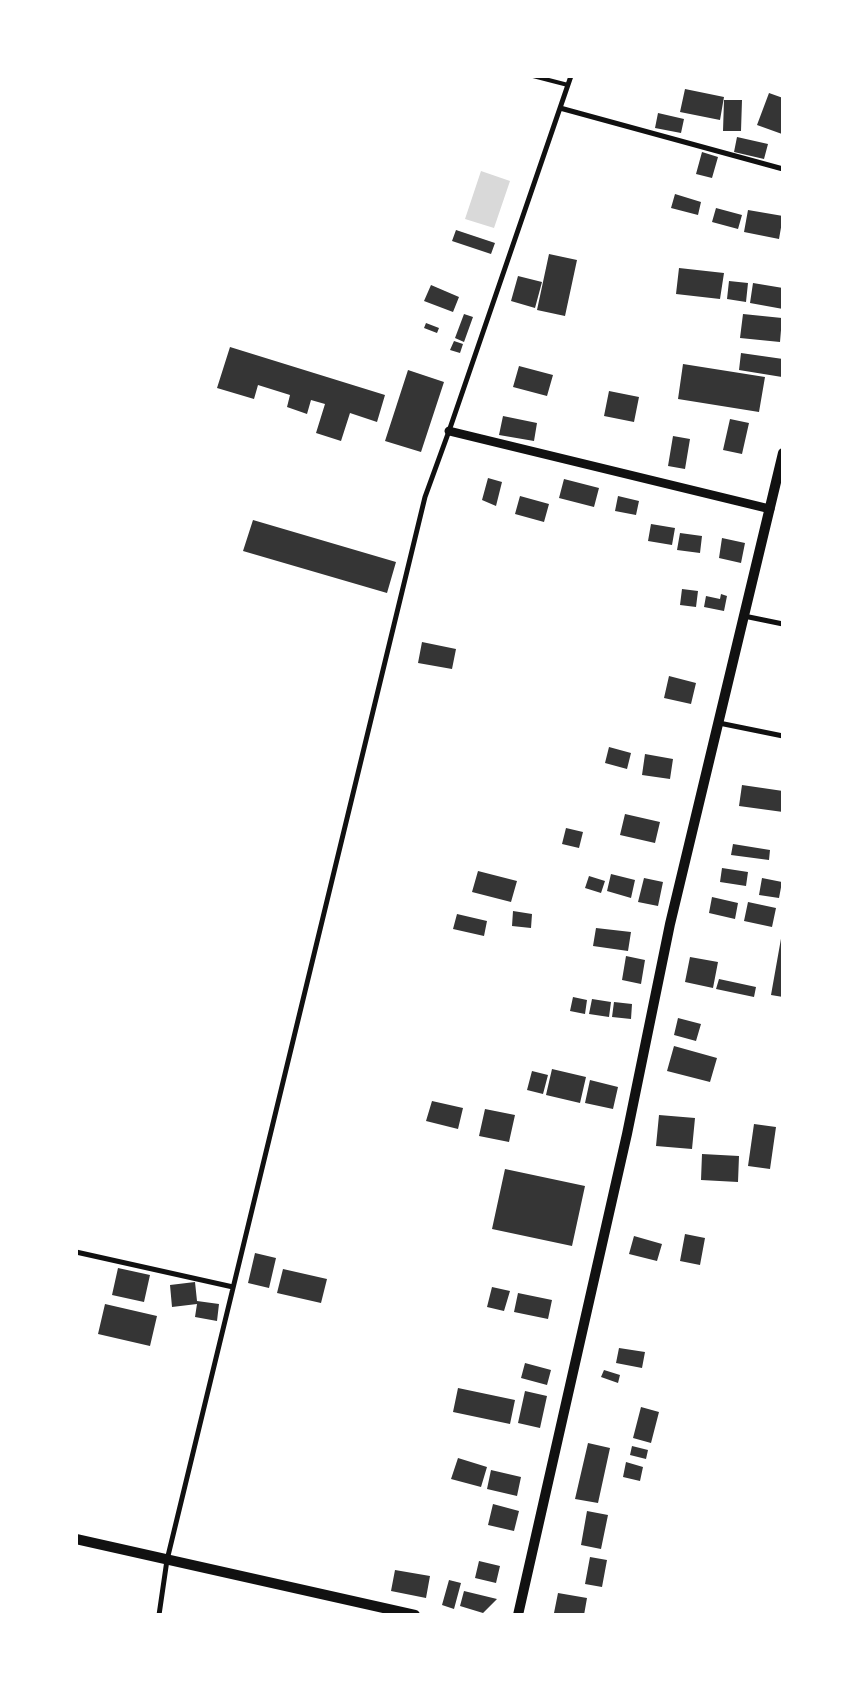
<!DOCTYPE html>
<html>
<head>
<meta charset="utf-8">
<style>
  body { margin:0 }
  #map { position:relative; width:859px; height:1691px; overflow:hidden; background:#fff; font-family:Poppins,sans-serif }
  canvas { display:block }
  .frame { position:absolute; inset:0; border:78px solid #fff; pointer-events:none }
</style>
</head>
<body>
<div id="map">
<canvas width="859" height="1691"></canvas>
<div class="frame"></div>
</div>
<script>
const c = document.querySelector('canvas').getContext('2d');
c.lineJoin = 'round';
function paint(path, color) { c.fillStyle = color; c.fill(path, 'evenodd'); }
const shape = rows => new Path2D(rows.map(r => 'M' + r).join(''));
function stroke(path, color, width, dash) { c.strokeStyle = color; c.lineWidth = width; c.lineCap = dash ? 'butt' : 'round'; c.setLineDash(dash || []); c.stroke(path); }
paint(shape([
  [481,171,510,181,494,228,465,219]
]), '#d9d9d9');
paint(shape([
  [685,89,724,97,720,120,680,112],
  [769,93,783,98,782,134,757,125],
  [724,100,742,100,741,131,723,131],
  [658,113,684,119,681,133,655,128],
  [737,137,768,144,764,159,734,152],
  [702,152,718,157,712,178,696,174],
  [675,194,701,202,698,215,671,208],
  [716,208,742,215,738,229,712,222],
  [748,210,783,216,779,239,744,232],
  [456,230,495,243,491,254,452,241],
  [549,254,577,260,565,316,537,310],
  [679,268,724,273,720,299,676,294],
  [518,276,542,282,535,308,511,301],
  [729,281,748,283,746,302,727,299],
  [753,283,783,288,783,309,750,303],
  [431,285,459,297,453,312,424,301],
  [464,314,473,317,464,342,455,338],
  [743,314,782,318,780,342,740,338],
  [426,323,439,328,437,333,424,328],
  [454,341,463,344,460,353,450,350],
  [230,347,385,395,377,422,350,413,341,441,316,433,325,404,311,400,307,414,287,407,290,395,258,385,254,399,217,388],
  [741,353,783,359,782,377,739,370],
  [683,364,765,377,759,412,678,399],
  [519,366,553,375,547,396,513,387],
  [408,370,444,382,421,452,385,441],
  [609,391,639,397,634,422,604,416],
  [503,416,537,423,534,441,499,435],
  [730,419,749,423,742,454,723,450],
  [673,436,690,439,685,469,668,466],
  [488,478,502,482,496,506,482,500],
  [564,479,599,488,594,507,559,498],
  [520,496,549,504,544,522,515,514],
  [618,496,639,501,636,515,615,511],
  [253,520,396,562,387,593,243,551],
  [651,524,675,528,672,545,648,541],
  [680,533,702,536,700,553,677,550],
  [722,538,745,543,741,563,719,558],
  [682,589,698,591,696,607,680,605],
  [721,594,727,596,724,611,704,607,706,596,720,599],
  [422,642,456,649,452,669,418,663],
  [669,676,696,683,691,704,664,698],
  [609,747,631,753,627,769,605,763],
  [645,754,673,759,670,779,642,775],
  [742,785,783,791,783,812,739,806],
  [625,814,660,822,655,843,620,835],
  [566,828,583,832,579,848,562,844],
  [733,844,770,850,769,860,731,855],
  [722,868,748,872,746,886,720,882],
  [478,871,517,881,511,902,472,892],
  [611,874,635,880,631,898,607,891],
  [589,876,605,881,601,893,585,888],
  [644,878,663,882,658,906,638,902],
  [762,878,782,882,779,898,759,895],
  [712,897,738,903,735,919,709,913],
  [748,902,776,908,772,927,744,921],
  [513,911,532,914,531,928,512,926],
  [457,914,487,921,484,936,453,929],
  [596,928,631,932,628,951,593,946],
  [782,933,783,933,783,997,771,995],
  [626,956,645,960,641,984,622,980],
  [690,957,718,962,713,988,685,982],
  [719,979,756,987,754,997,716,989],
  [573,997,587,1000,585,1014,570,1011],
  [592,999,611,1002,609,1017,589,1014],
  [614,1002,632,1004,631,1019,612,1017],
  [678,1018,701,1024,696,1041,674,1035],
  [674,1046,717,1058,710,1082,667,1071],
  [552,1069,586,1077,580,1103,546,1095],
  [532,1071,548,1075,543,1094,527,1090],
  [590,1080,618,1087,613,1109,585,1103],
  [432,1101,463,1108,458,1129,426,1121],
  [485,1109,515,1115,509,1142,479,1136],
  [659,1115,695,1118,692,1149,656,1146],
  [754,1124,776,1127,770,1169,748,1166],
  [702,1154,739,1156,738,1182,701,1180],
  [505,1169,585,1186,572,1246,492,1229],
  [685,1234,705,1238,700,1265,680,1261],
  [634,1236,662,1244,657,1261,629,1254],
  [255,1253,276,1258,269,1288,248,1283],
  [118,1268,150,1275,144,1302,112,1295],
  [283,1269,327,1279,321,1303,277,1293],
  [195,1282,197,1301,219,1304,217,1321,195,1317,197,1304,172,1307,170,1285],
  [492,1287,510,1291,504,1311,487,1307],
  [518,1293,552,1300,548,1319,514,1312],
  [105,1304,157,1316,150,1346,98,1334],
  [619,1348,645,1352,642,1368,616,1363],
  [525,1363,551,1370,547,1385,521,1378],
  [604,1370,620,1375,618,1383,601,1377],
  [458,1388,515,1400,510,1424,453,1412],
  [525,1391,547,1396,540,1428,518,1423],
  [641,1407,659,1412,651,1443,633,1438],
  [588,1443,610,1448,598,1503,575,1499],
  [632,1446,648,1450,646,1459,630,1455],
  [458,1458,487,1467,481,1487,451,1479],
  [626,1462,643,1467,640,1481,623,1477],
  [491,1470,521,1477,517,1496,487,1489],
  [493,1504,519,1511,514,1531,488,1525],
  [587,1511,608,1515,601,1549,581,1545],
  [590,1557,607,1560,602,1587,585,1584],
  [479,1561,500,1566,496,1583,475,1578],
  [395,1570,430,1576,426,1598,391,1591],
  [449,1580,461,1583,454,1609,442,1605],
  [464,1591,497,1599,483,1613,460,1606],
  [558,1593,587,1598,584,1615,554,1613]
]), '#353535');
stroke(shape([
  [533,76,568,85]
]), '#111', 4);
stroke(shape([
  [560,108,783,169],
  [744,616,783,624],
  [719,723,783,736],
  [76,1252,233,1287],
  [159,1615,167,1560,425,497,449,431,571,76]
]), '#111', 5);
stroke(shape([
  [449,431,770,509]
]), '#111', 9);
stroke(shape([
  [76,1539,415,1615],
  [518,1615,627,1134,670,924,783,453]
]), '#111', 10);
</script>
</body>
</html>
